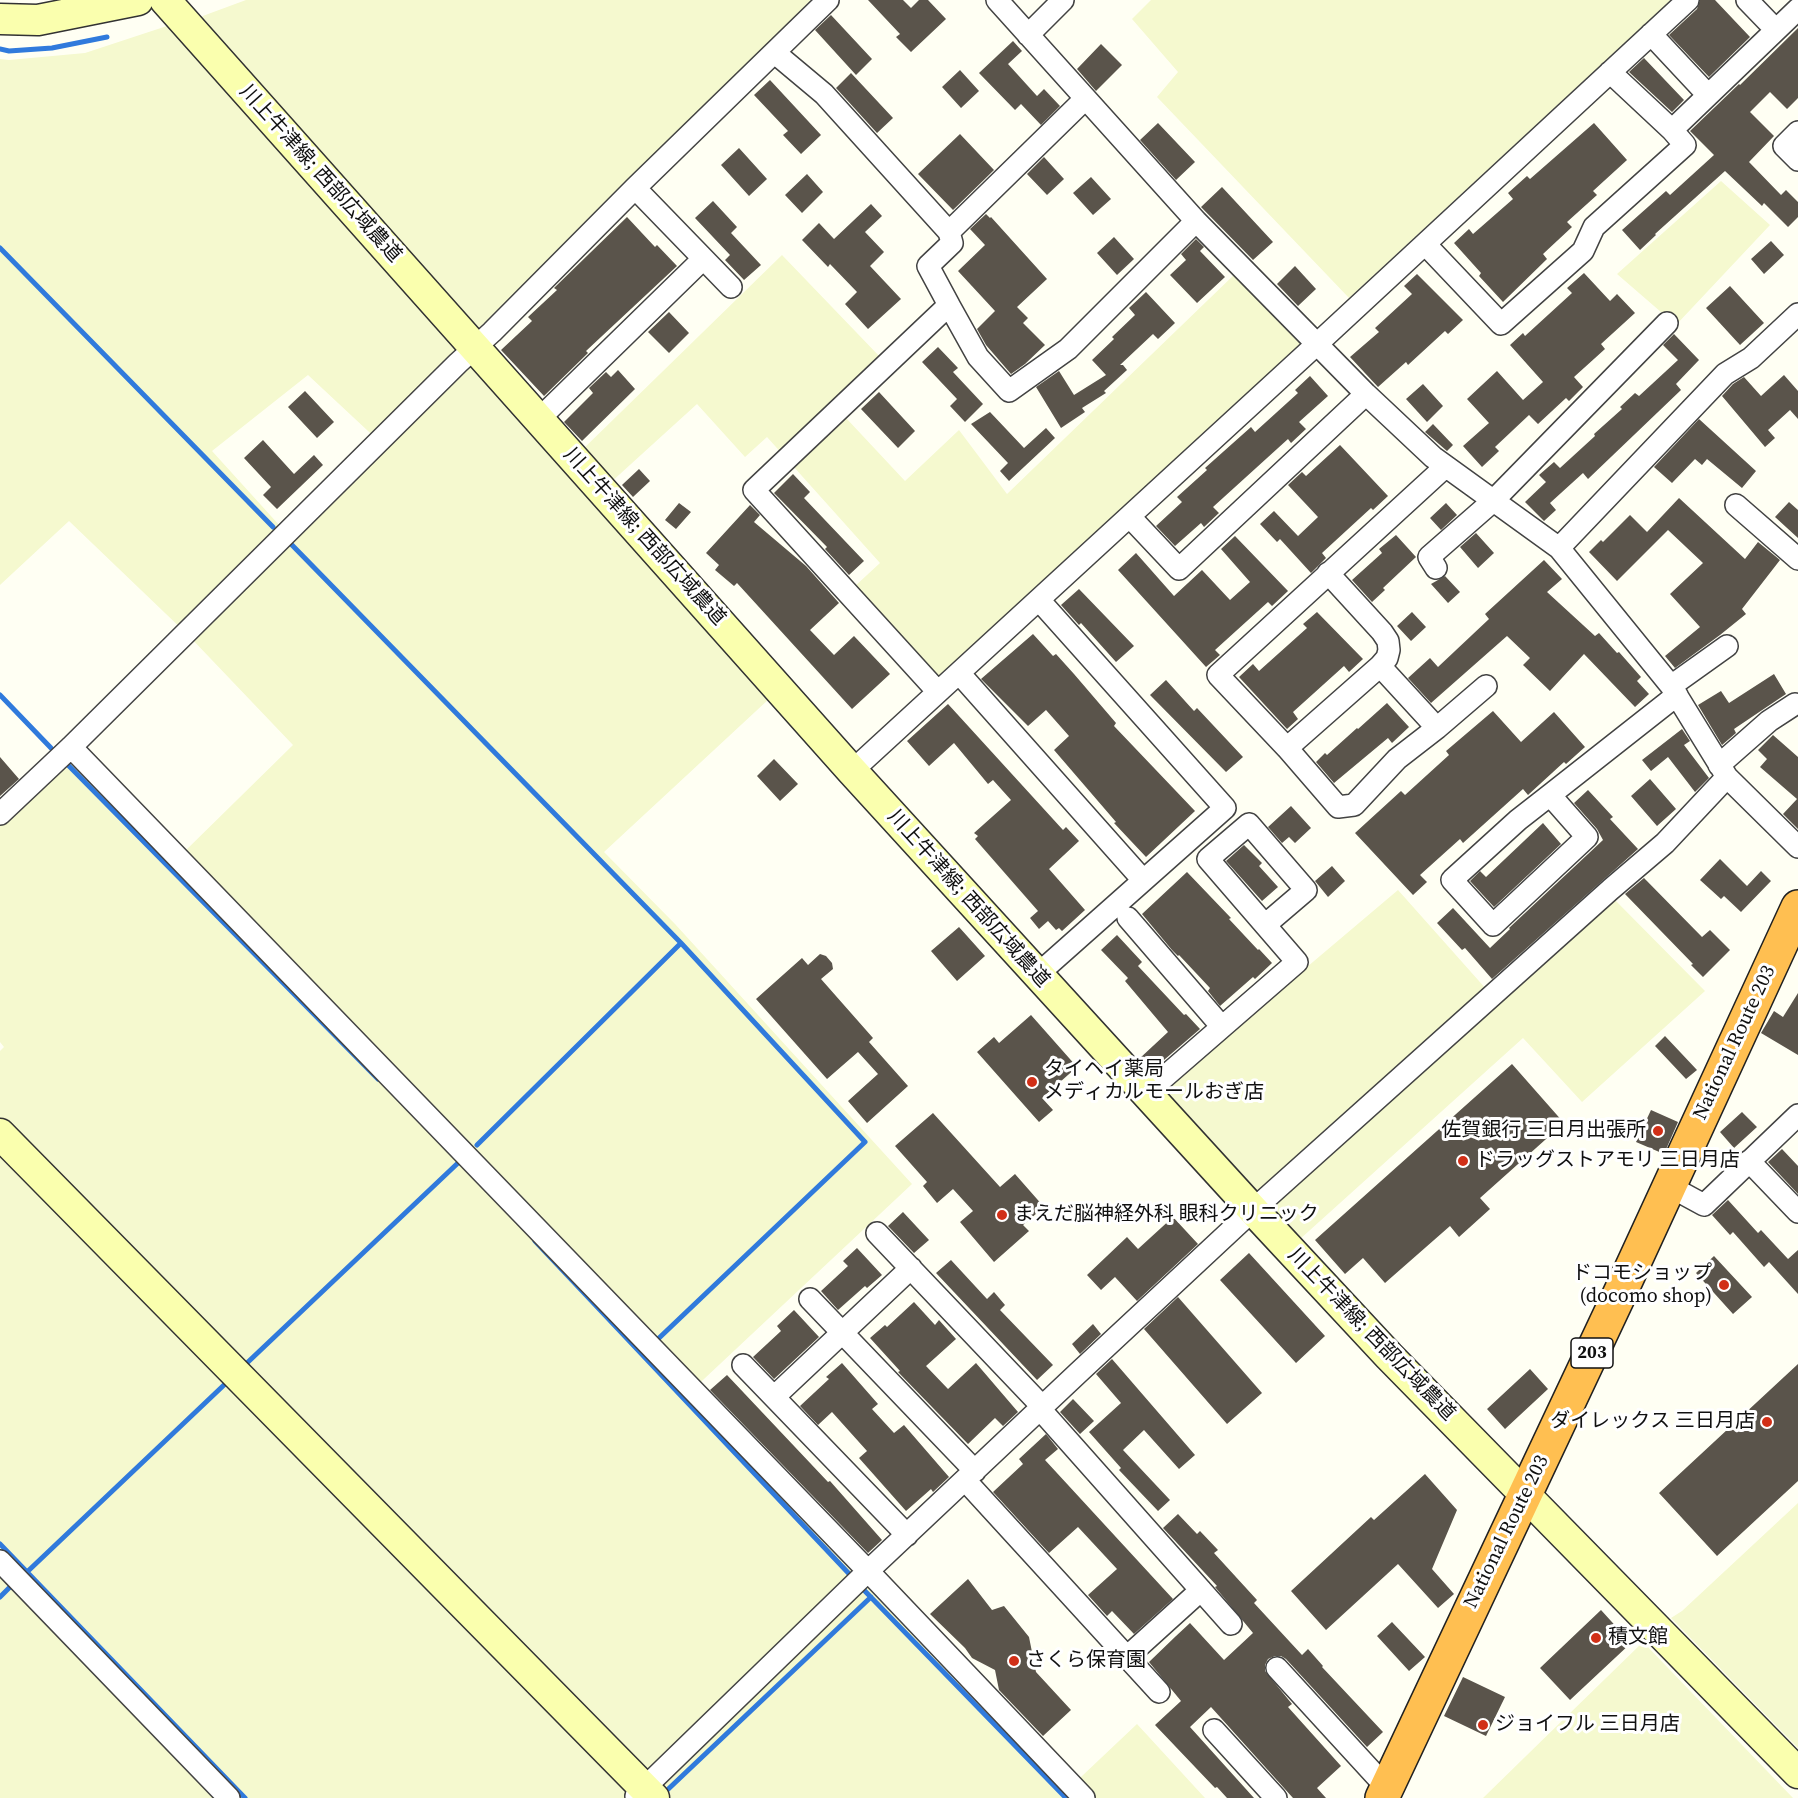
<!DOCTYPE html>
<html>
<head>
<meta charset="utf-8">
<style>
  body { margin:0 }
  canvas { display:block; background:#fffff3 }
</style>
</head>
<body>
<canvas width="1798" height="1798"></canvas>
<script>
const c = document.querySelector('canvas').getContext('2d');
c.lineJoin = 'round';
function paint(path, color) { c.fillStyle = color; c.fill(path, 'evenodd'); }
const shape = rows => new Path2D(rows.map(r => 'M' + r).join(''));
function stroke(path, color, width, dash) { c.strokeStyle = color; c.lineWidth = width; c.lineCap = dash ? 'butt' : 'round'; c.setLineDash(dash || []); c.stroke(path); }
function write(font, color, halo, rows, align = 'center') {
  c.font = font + ' "Source Serif 4","Noto Sans JP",serif'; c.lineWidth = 6; c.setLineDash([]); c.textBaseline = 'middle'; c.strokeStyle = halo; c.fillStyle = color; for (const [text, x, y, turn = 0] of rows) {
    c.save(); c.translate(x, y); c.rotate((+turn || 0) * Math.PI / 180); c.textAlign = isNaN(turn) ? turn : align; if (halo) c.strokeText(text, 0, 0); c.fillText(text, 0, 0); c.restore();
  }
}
paint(shape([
  [246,0,811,0,477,330,200,17],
  [1151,0,1671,0,1349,298,1157,97,1178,72,1132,19],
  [170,25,769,699,604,852,675,924,912,1184,688,1394,1064,1793,1137,1724,1205,1798,668,1798,0,1118,0,1051,4,1047,0,1042,0,821,80,752,182,854,293,745,189,636,69,521,0,585,0,59,9,60,85,53],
  [308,375,383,445,290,537,212,451],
  [1721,181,1770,225,1676,325,1617,274],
  [782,255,881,358,832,403,905,481,959,430,1007,494,1237,272,1303,345,939,683,854,587,880,563,767,437,745,457,697,404,609,484,580,452],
  [1398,890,1495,999,1613,898,1705,991,1582,1102,1523,1038,1299,1240,1158,1093],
  [0,1152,641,1798,0,1798],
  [1798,1503,1798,1748,1671,1618,1682,1611],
  [1643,1642,1793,1798,1483,1798,1568,1715]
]), '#f5f9cf');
stroke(shape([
  [0,49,9,51,52,48,107,37],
  [0,248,273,527],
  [291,544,681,943,865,1142,658,1339],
  [0,695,51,748],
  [69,766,378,1079],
  [477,1145,681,943],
  [535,1241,854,1579],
  [248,1362,459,1162],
  [0,1544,245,1798],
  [27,1572,224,1385],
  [860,1586,1066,1798],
  [0,1597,10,1587],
  [662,1795,871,1597]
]), '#307adc', 5);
paint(shape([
  [868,0,903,0,911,8,919,0,928,0,946,19,911,52,896,37,900,34],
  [1700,0,1715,0,1750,37,1709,77,1669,35,1697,9],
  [831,15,872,59,856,75,815,30],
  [1798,28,1798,98,1787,109,1770,92,1750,112,1774,136,1749,162,1781,195,1786,190,1798,202,1798,217,1788,227,1764,203,1762,206,1725,171,1655,234,1656,235,1640,250,1622,230,1666,191,1670,195,1714,155,1690,131,1739,84,1740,85],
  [1013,41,1022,51,1008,64,1037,96,1044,89,1060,106,1041,125,1021,104,1015,110,979,73],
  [1101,44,1122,65,1096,91,1077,69],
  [1644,58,1684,100,1672,112,1629,72],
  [960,70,979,91,961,108,942,87],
  [851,73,893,118,877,133,836,88],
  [770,80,821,135,801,154,783,135,788,131,754,95],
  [1158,123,1195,162,1176,180,1140,140],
  [1594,123,1627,160,1593,191,1597,195,1567,222,1572,227,1543,254,1547,259,1503,302,1479,276,1481,273,1454,243,1469,229,1473,234,1513,199,1508,193,1527,176,1530,179],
  [960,134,994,170,953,210,918,174],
  [739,148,767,179,749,196,721,165],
  [1044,157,1064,179,1047,195,1027,174],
  [807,174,823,192,802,213,785,195],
  [1091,177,1111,199,1093,215,1073,193],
  [1222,187,1273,242,1253,260,1201,207],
  [713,201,737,227,731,233,761,265,744,280,725,260,730,255,695,218],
  [871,204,882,216,865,232,884,252,870,266,901,299,868,329,845,304,857,292,830,264,828,267,802,240,819,223,834,239],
  [986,214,990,218,991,217,1047,279,1017,307,1028,318,1023,323,1045,345,1025,364,1011,374,986,345,977,329,995,311,958,271,985,245,970,229],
  [627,217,655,247,657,245,677,266,586,351,588,353,544,396,501,350,532,321,528,317,557,290,554,288],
  [1114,237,1134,259,1117,275,1097,253],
  [1196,239,1204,247,1200,251,1225,277,1197,303,1170,275,1186,260,1181,254],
  [1771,241,1784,255,1764,274,1751,259],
  [1295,266,1316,289,1298,306,1277,284],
  [1584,273,1610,301,1617,294,1635,313,1601,344,1605,349,1574,377,1583,387,1569,401,1566,398,1538,424,1529,415,1495,447,1499,451,1482,467,1463,446,1489,423,1467,399,1497,371,1523,400,1543,382,1510,345,1523,333,1525,336,1572,293,1567,288],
  [1417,274,1463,320,1448,334,1445,331,1408,365,1406,362,1378,387,1350,357,1379,332,1375,328,1412,294,1404,286],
  [1730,286,1764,323,1740,345,1706,308],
  [1146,292,1175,323,1158,339,1153,334,1120,365,1123,365,1127,370,1104,391,1106,393,1082,408,1085,412,1061,428,1036,387,1059,371,1074,395,1106,375,1092,360,1114,339,1112,337,1135,315,1129,308],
  [669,312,689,333,669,353,648,332],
  [1674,334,1699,360,1676,384,1681,390,1588,479,1583,473,1550,503,1556,510,1544,521,1525,502,1546,482,1539,475,1554,462,1560,468,1595,436,1594,434,1622,409,1620,407,1635,393,1639,396,1678,360,1663,345],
  [938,347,958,368,953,372,983,404,965,422,950,406,957,399,922,362],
  [618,370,635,389,582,441,564,422,593,393,589,388,606,372,611,377],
  [1784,375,1798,391,1798,419,1790,410,1768,430,1775,438,1765,447,1722,396,1733,384,1744,377,1761,396],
  [1310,376,1328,396,1299,422,1306,429,1291,443,1288,439,1213,507,1219,513,1204,527,1201,523,1175,546,1156,526,1182,502,1177,497,1207,470,1205,468,1251,427,1255,432,1298,393,1295,390],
  [1423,384,1443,406,1427,422,1406,399],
  [305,391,334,422,317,438,288,407],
  [879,392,915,431,898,448,861,409],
  [990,412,1024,448,1046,428,1055,438,1009,481,1000,471,1008,463,971,424],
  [1699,419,1756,471,1742,488,1707,459,1702,465,1695,459,1672,483,1654,467],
  [1433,424,1453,445,1447,451,1425,432],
  [263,440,294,474,314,455,323,465,277,509,263,495,271,487,244,458],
  [1340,445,1388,496,1373,510,1371,508,1322,553,1326,558,1311,573,1280,539,1277,542,1260,524,1274,511,1298,536,1318,517,1288,485,1302,472,1306,476],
  [639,469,650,481,633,497,622,485],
  [793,474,810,492,804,498,864,561,849,575,825,549,827,547,774,493],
  [1679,498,1745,559,1758,542,1780,560,1742,609,1746,614,1720,635,1675,668,1665,656,1700,627,1670,594,1703,563,1668,530,1617,581,1589,552,1601,540,1603,542,1630,515,1647,532],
  [1789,502,1798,510,1798,538,1775,517],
  [679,503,691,512,676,529,665,520],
  [1446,503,1457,515,1441,530,1430,518],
  [750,505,760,515,754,522,806,566,839,603,810,630,834,655,854,636,890,674,852,709,737,583,734,586,715,570,719,565,706,553],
  [1476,533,1494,553,1478,568,1460,547],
  [1396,535,1416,557,1383,588,1385,590,1372,602,1352,580,1382,553,1379,549],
  [1235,536,1288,591,1272,606,1268,602,1215,650,1220,655,1206,667,1118,570,1136,553,1174,596,1202,570,1230,600,1250,582,1221,549],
  [1544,560,1562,579,1547,592,1595,636,1599,633,1617,653,1619,652,1641,677,1637,681,1649,694,1635,707,1584,654,1550,691,1523,665,1530,658,1507,636,1431,703,1408,678,1430,658,1438,667,1489,619,1485,614],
  [1445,576,1460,592,1448,603,1431,584],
  [1079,589,1134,646,1116,662,1081,623,1079,625,1061,605],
  [1317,612,1363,659,1349,672,1344,666,1293,712,1298,719,1287,729,1239,677,1253,664,1259,671,1307,628,1303,624],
  [1412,612,1426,627,1411,641,1397,626],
  [1033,634,1053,656,1056,654,1074,674,1116,723,1114,726,1195,811,1146,857,1114,823,1116,822,1054,750,1069,736,1046,710,1028,726,981,679],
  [1774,674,1786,694,1734,729,1736,733,1722,745,1698,705,1721,691,1729,703],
  [1166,680,1194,711,1197,708,1243,757,1226,772,1150,695],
  [1387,703,1409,727,1392,743,1388,738,1334,783,1316,762,1325,753,1327,755,1357,728,1358,729],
  [948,704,1063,830,1066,827,1079,841,1049,869,1085,910,1062,931,1059,928,1056,930,1048,921,1039,929,1030,918,1038,911,975,839,978,836,974,833,1011,800,993,780,988,784,954,743,929,766,907,741],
  [1493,711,1521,742,1554,712,1585,747,1566,764,1564,762,1528,795,1523,789,1463,843,1460,839,1420,875,1427,882,1413,895,1355,833,1401,791,1405,795,1449,755,1446,751],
  [1682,729,1690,741,1684,745,1709,778,1695,792,1668,757,1651,771,1642,760],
  [1773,735,1798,757,1798,829,1783,814,1797,799,1760,767,1767,759,1758,750],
  [0,757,19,779,0,796],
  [774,759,798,784,780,801,757,776],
  [1650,779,1676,809,1657,826,1631,796],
  [1588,790,1613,817,1610,819,1638,849,1492,979,1465,948,1462,950,1437,923,1453,908,1490,948,1510,929,1509,928,1603,840,1597,829,1574,803],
  [1291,806,1311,828,1295,843,1289,837,1282,843,1268,827],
  [1543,823,1561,844,1494,907,1470,881,1480,871,1486,877],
  [1244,845,1262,863,1259,866,1278,887,1262,901,1226,861],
  [1720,859,1747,886,1761,871,1771,881,1741,912,1724,896,1721,899,1700,880],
  [1332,866,1345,881,1328,897,1315,881],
  [1187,872,1231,918,1229,919,1258,950,1259,949,1272,963,1255,979,1253,977,1220,1006,1208,991,1210,988,1179,955,1178,956,1172,950,1142,914],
  [1644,878,1702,937,1710,930,1730,950,1703,977,1691,965,1693,964,1625,894],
  [959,927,985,956,957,981,931,951],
  [1117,935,1142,962,1138,966,1184,1015,1186,1014,1200,1029,1150,1072,1139,1059,1168,1032,1125,981,1128,978,1101,950],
  [820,954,826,956,832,963,833,969,821,979,873,1038,869,1042,908,1086,867,1123,848,1101,878,1074,858,1052,827,1079,756,999,802,958,808,965],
  [1798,993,1798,1055,1761,1033,1774,1011,1783,1017],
  [1031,1015,1077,1067,1042,1098,1053,1110,1039,1122,977,1052,994,1037,999,1043],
  [1665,1036,1697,1070,1686,1079,1655,1046],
  [1512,1064,1564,1123,1480,1198,1490,1209,1459,1237,1450,1226,1385,1283,1363,1258,1345,1274,1315,1240],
  [1651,1110,1678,1122,1664,1154,1636,1142],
  [1742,1112,1757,1127,1734,1148,1720,1132],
  [933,1113,1000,1187,1015,1174,1044,1207,1023,1225,1029,1231,994,1262,960,1222,973,1211,953,1189,937,1203,923,1186,927,1182,895,1146],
  [1782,1149,1798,1166,1798,1194,1768,1162],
  [1728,1200,1758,1233,1761,1230,1788,1259,1798,1250,1798,1294,1769,1262,1764,1267,1733,1232,1730,1235,1712,1215],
  [903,1212,929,1240,914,1253,888,1226],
  [1173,1217,1198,1244,1137,1301,1115,1277,1101,1290,1087,1275,1127,1237,1138,1249],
  [857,1248,882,1275,867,1288,865,1286,838,1310,821,1291,848,1266,843,1261],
  [1249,1253,1325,1336,1296,1363,1220,1280],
  [1714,1256,1752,1297,1733,1314,1696,1273],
  [951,1260,987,1299,994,1292,1005,1305,1000,1310,1053,1365,1037,1380,936,1273],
  [1178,1297,1262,1393,1227,1424,1144,1329],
  [914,1302,935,1325,939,1320,956,1339,926,1366,948,1389,976,1363,1018,1412,1003,1426,995,1418,968,1444,898,1372,900,1371,870,1338,885,1325,887,1327],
  [794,1310,819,1337,774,1379,753,1357,781,1331,777,1326],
  [1093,1324,1101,1334,1080,1354,1072,1344],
  [1112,1359,1195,1455,1179,1469,1144,1430,1123,1450,1170,1500,1158,1511,1119,1470,1121,1468,1089,1432,1121,1403,1096,1374],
  [842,1363,878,1404,872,1409,894,1433,904,1425,949,1477,933,1492,931,1489,906,1511,859,1458,867,1451,832,1412,818,1425,800,1406,829,1379,826,1377],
  [1798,1364,1798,1481,1717,1556,1659,1493],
  [1530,1369,1548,1389,1505,1429,1487,1409],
  [727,1375,828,1482,830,1481,882,1540,868,1553,710,1390],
  [1073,1399,1094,1421,1080,1434,1060,1412],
  [1046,1434,1058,1449,1045,1460,1173,1599,1134,1634,1112,1611,1107,1616,1088,1595,1117,1569,1078,1527,1049,1553,993,1492,1023,1464,1019,1459],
  [1425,1474,1457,1510,1432,1569,1454,1594,1438,1608,1398,1564,1326,1630,1291,1591,1371,1517,1374,1520],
  [1178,1514,1197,1534,1200,1531,1218,1550,1214,1553,1257,1600,1254,1603,1302,1655,1308,1649,1323,1666,1322,1667,1383,1732,1367,1747,1286,1659,1281,1656,1275,1656,1268,1659,1265,1665,1265,1671,1292,1704,1288,1707,1341,1766,1317,1788,1326,1798,1293,1798,1211,1707,1190,1727,1254,1798,1227,1798,1217,1787,1215,1788,1155,1725,1181,1701,1149,1662,1176,1636,1190,1623,1224,1660,1253,1633,1215,1587,1217,1586,1163,1528],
  [968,1579,992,1610,1004,1606,1029,1637,1036,1672,1071,1710,1043,1736,999,1690,995,1670,972,1658,965,1648,930,1614],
  [1601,1610,1631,1643,1570,1700,1540,1668],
  [1392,1622,1425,1657,1409,1671,1377,1636],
  [1463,1677,1505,1697,1486,1736,1444,1716]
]), '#5a544b');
const street = shape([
  [997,0,1196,221,1366,394,1433,457,1559,548,1671,686,1727,777,1798,847],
  [1747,0,1776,30],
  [1651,34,1708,95],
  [1028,35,1063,0],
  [775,53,824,94,949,232],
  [1610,72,1672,130,1798,9],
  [1798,132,1784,146,1798,160],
  [635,188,731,287],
  [1425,244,1501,324,1583,251,1594,227,1685,145,1672,130],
  [949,305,978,357,1009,391,1068,349,1196,221],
  [539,419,703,259],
  [1445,467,1218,675,1287,748,1338,807,1354,805,1397,759,1437,728,1486,686],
  [1736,505,1798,559],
  [1130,517,1179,569,1366,394],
  [1559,548,1725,374,1751,358,1798,314],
  [1436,568,1429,557,1493,501,1667,323],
  [1380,666,1437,728],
  [959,673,1143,880],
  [1671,686,1727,646],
  [938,692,754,490,949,305,928,266,952,243,949,232,1085,99],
  [71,747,868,1571,1084,1798],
  [1287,748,1380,666,1387,658,1389,650,1388,641,1382,632,1328,573],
  [1719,765,1769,721,1795,704],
  [852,771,1317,344,1688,0],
  [1550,795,1587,837,1493,925,1452,880,1518,820,1550,795,1677,695],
  [0,814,71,747,458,363,492,332,635,188,828,0],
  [1128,918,1222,1027],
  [1038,974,1225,808,1039,600],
  [1146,1093,1297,962,1208,859,1249,824,1306,890,1265,925],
  [1749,1161,1798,1212],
  [1669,1186,1704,1205,1798,1115],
  [877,1233,1036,1400,1040,1409,1231,1624],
  [810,1299,975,1471],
  [743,1365,907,1535],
  [774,1397,911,1268],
  [965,1480,1159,1692],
  [0,1561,229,1798],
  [1127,1657,1201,1590],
  [1277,1668,1387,1788],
  [1214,1730,1276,1798],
  [636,1796,868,1571,1078,1373,1253,1210,1611,889,1665,843,1727,777]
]);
const secondary = shape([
  [165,0,852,771,1253,1210,1389,1356,1798,1773],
  [0,19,38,20,138,0],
  [0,1134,654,1798]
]);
const highway = shape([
  [1382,1798,1621,1291,1798,907]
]);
stroke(street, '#434343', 24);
stroke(secondary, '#323232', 33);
stroke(highway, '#212121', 36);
stroke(street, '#fff', 21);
stroke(secondary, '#faffae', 30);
stroke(highway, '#ffbf51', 33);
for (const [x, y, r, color] of [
  [1032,1082,6,"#d12f17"],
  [1658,1131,6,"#d12f17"],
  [1463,1161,6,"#d12f17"],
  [1002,1215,6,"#d12f17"],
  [1724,1285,6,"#d12f17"],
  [1767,1422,6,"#d12f17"],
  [1596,1638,6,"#d12f17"],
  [1014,1661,6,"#d12f17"],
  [1483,1725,6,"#d12f17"]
]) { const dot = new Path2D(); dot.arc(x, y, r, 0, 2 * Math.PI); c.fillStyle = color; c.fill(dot); stroke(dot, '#fff', 2); }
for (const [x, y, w] of [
  [1592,1353,42]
]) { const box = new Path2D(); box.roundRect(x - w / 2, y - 15, w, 30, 4.5); c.fillStyle = '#fff'; c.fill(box); stroke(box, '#101010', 1.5); }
write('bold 18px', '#101010', null, [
  ["203",1592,1353]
]);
write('20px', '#101010', '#fff', [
  ["川上牛津線; 西部広域農道",320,174,48],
  ["川上牛津線; 西部広域農道",644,537,48],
  ["川上牛津線; 西部広域農道",968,899,48],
  ["National Route 203",1735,1043,-65],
  ["川上牛津線; 西部広域農道",1371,1335,46],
  ["National Route 203",1507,1532,-64]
]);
write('20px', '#101010', '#fff', [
  ["タイヘイ薬局",1044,1070],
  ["メディカルモールおぎ店",1044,1093],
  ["佐賀銀行 三日月出張所",1646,1131,"right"],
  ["ドラッグストアモリ 三日月店",1475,1161],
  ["まえだ脳神経外科 眼科クリニック",1014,1215],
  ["ドコモショップ",1712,1274,"right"],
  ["(docomo shop)",1712,1297,"right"],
  ["ダイレックス 三日月店",1755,1422,"right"],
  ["積文館",1608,1638],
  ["さくら保育園",1026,1661],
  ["ジョイフル 三日月店",1495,1725]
], 'left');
</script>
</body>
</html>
